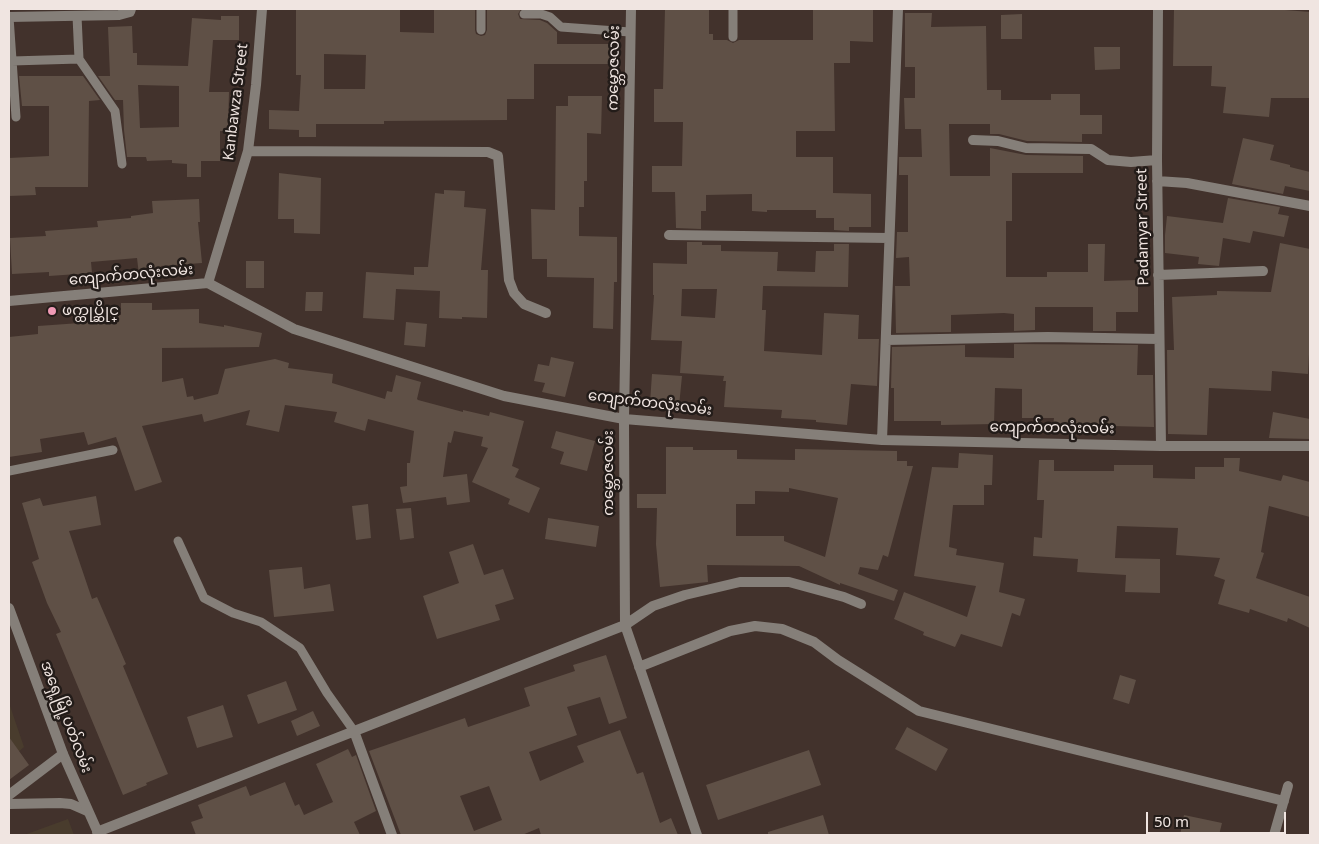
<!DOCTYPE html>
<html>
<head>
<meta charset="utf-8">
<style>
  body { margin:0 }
  #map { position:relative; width:1319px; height:844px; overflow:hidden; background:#42322c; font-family:"Noto Sans",sans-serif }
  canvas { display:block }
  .frame { position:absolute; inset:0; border:10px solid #f0e5e1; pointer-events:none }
  .scale { position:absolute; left:1146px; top:812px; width:140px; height:22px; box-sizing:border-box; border:2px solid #f0e5e1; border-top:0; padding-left:6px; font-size:15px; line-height:18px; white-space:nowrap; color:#f0e5e1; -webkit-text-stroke:4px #231c19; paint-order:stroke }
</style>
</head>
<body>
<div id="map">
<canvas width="1319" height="844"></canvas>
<div class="frame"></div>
<div class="scale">50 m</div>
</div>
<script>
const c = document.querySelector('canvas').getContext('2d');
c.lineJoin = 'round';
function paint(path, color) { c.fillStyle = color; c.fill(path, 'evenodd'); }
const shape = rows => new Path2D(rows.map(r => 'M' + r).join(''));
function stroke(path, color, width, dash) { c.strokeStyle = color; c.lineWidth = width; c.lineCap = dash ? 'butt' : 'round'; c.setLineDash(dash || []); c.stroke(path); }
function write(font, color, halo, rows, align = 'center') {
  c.font = font + ' "Noto Sans","Noto Sans Myanmar",sans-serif'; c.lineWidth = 5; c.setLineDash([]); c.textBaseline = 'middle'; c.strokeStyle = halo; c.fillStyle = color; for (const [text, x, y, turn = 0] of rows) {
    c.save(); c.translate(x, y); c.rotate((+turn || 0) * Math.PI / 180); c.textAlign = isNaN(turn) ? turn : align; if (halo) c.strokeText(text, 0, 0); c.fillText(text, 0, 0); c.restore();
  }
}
paint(shape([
  [9,703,24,747,9,760],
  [68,819,74,835,24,835]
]), '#493c2d');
paint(shape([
  [296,9,400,9,400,32,434,33,434,9,475,9,475,30,476,34,481,36,485,35,487,30,487,9,521,9,518,14,520,19,540,20,547,23,557,32,557,44,613,44,613,64,534,64,534,99,507,99,507,120,384,121,384,124,316,124,316,137,299,137,299,130,269,129,269,110,299,111,301,75,296,75],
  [324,54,366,55,365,89,324,89],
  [665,9,709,9,709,34,713,34,713,40,727,40,733,43,739,40,813,40,813,9,873,9,873,42,850,41,850,63,834,63,835,131,796,131,796,157,833,157,833,193,871,194,871,227,849,227,849,231,834,230,834,218,816,218,816,210,767,210,767,212,752,211,752,194,706,195,706,211,701,211,701,229,676,228,675,192,652,192,652,166,682,166,683,122,654,122,654,89,663,89],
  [1174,9,1273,9,1310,12,1310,98,1271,98,1269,117,1223,113,1226,87,1211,86,1212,66,1173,66],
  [905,13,932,13,931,27,986,26,987,90,1001,90,1001,100,1051,100,1051,94,1080,94,1080,115,1102,115,1102,134,1082,134,1082,142,1027,141,999,134,990,134,990,124,949,124,950,176,990,176,990,148,1026,155,1083,156,1083,173,1012,173,1012,221,1006,221,1006,277,1047,277,1047,272,1088,272,1088,244,1105,244,1104,281,1138,280,1138,312,1116,312,1116,331,1093,331,1093,307,1035,307,1035,330,1014,331,1014,314,1004,313,951,315,951,332,896,333,895,286,910,286,909,257,896,258,897,232,908,232,908,175,899,175,899,157,922,157,921,129,905,129,904,98,915,98,915,67,905,67],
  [1022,14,1022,39,1001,39,1001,15],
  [221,16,239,16,239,40,213,40,209,92,229,92,228,131,220,131,220,161,201,161,201,177,187,177,187,164,172,163,172,160,147,161,146,157,127,157,124,130,123,100,115,100,98,76,110,76,108,27,132,26,133,53,137,53,137,65,188,66,192,18,221,20],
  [138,85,179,86,179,127,140,128],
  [1094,47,1120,47,1120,69,1095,70],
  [19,76,83,76,100,100,89,101,88,187,35,187,36,195,9,196,9,158,49,156,49,106,22,106],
  [568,96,602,96,601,134,587,133,587,181,584,181,584,207,579,207,579,236,617,237,617,282,614,282,613,329,593,328,594,278,547,277,547,259,532,259,531,209,555,210,556,106,568,106],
  [1243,138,1274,145,1270,160,1290,165,1290,167,1310,172,1310,191,1285,186,1283,194,1232,184],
  [279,173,321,178,320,234,294,233,294,219,278,219],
  [444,190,465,191,464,207,486,209,481,270,488,270,487,318,462,317,462,319,439,318,440,291,396,289,394,320,363,318,366,272,414,275,414,267,428,267,435,193,444,194],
  [1228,198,1280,207,1278,214,1289,216,1284,237,1253,231,1250,243,1223,238,1219,266,1198,264,1199,257,1165,253,1165,235,1167,216,1223,223],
  [199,199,200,222,198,222,202,263,161,266,162,271,139,275,137,258,91,262,92,273,49,276,49,272,12,274,10,238,46,236,45,231,98,227,97,221,131,218,131,216,153,213,152,201],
  [687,242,702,242,702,245,721,245,721,251,778,252,777,271,815,272,816,251,834,251,834,244,849,244,848,287,763,286,762,310,766,310,764,351,822,355,824,313,859,315,858,339,879,339,877,386,851,384,847,425,816,422,816,420,781,418,782,410,724,407,726,381,723,381,724,376,680,373,682,341,651,340,654,295,653,295,653,263,687,264],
  [682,289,717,289,715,318,681,316],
  [1280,243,1310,249,1310,335,1308,374,1272,371,1271,391,1209,388,1207,435,1168,434,1167,350,1174,350,1172,297,1217,295,1217,291,1271,292],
  [246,261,264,261,264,288,246,288],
  [306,292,323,292,322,311,305,311],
  [121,303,152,303,152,310,199,309,199,323,224,327,224,325,262,333,259,347,162,348,162,382,183,378,187,397,193,396,194,400,218,394,225,369,275,359,289,363,288,368,333,374,332,383,385,399,387,391,392,392,396,375,421,382,417,399,418,400,463,412,463,410,489,416,490,412,524,421,512,466,519,469,515,477,540,488,529,513,508,504,510,499,472,482,488,448,481,446,483,437,454,431,451,443,448,442,443,477,467,474,470,502,447,505,446,497,403,503,400,487,407,486,407,463,410,463,414,431,368,419,365,431,334,422,337,412,285,405,279,432,246,425,250,410,204,422,202,414,142,426,162,482,135,491,116,437,88,445,84,432,40,439,42,452,9,457,9,337,38,334,38,326,80,323,80,316,121,315],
  [406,322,427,324,425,347,404,345],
  [1014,344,1138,345,1137,375,1153,375,1154,427,1113,426,1113,431,1088,431,1088,427,1053,426,1054,418,1022,418,1022,389,995,388,994,424,941,425,941,421,894,421,894,388,891,388,892,347,965,345,965,357,1014,358],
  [551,357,574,362,565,397,542,392,545,383,534,381,538,364,549,366],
  [652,374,682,376,679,406,650,403],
  [1273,412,1310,419,1310,439,1269,438],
  [556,431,595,441,587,471,560,464,564,452,551,448],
  [666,447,693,447,693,450,737,450,737,459,795,460,795,449,897,451,897,461,907,461,907,466,913,466,888,557,883,555,878,570,860,567,858,574,898,590,894,601,840,583,840,585,799,566,707,565,708,582,660,587,656,544,657,508,637,508,637,494,666,494],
  [789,488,838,498,825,557,784,541,784,536,736,536,736,504,755,504,755,491,789,492],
  [959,453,993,455,992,485,984,485,984,505,953,505,949,547,957,549,956,555,1004,563,999,592,1025,599,1020,616,1012,613,1002,647,961,634,955,647,923,635,924,632,894,619,904,592,967,617,976,586,914,576,932,467,958,468],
  [1224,458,1240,458,1239,471,1281,481,1283,475,1310,482,1310,517,1269,506,1261,552,1264,553,1256,578,1310,597,1310,628,1288,618,1287,622,1250,609,1249,613,1218,604,1225,580,1214,576,1220,558,1176,555,1178,528,1117,526,1115,558,1160,559,1160,593,1125,592,1126,575,1077,572,1078,559,1033,556,1034,537,1042,538,1044,500,1037,500,1039,460,1054,460,1054,471,1114,471,1114,465,1153,465,1153,478,1195,479,1195,467,1224,467],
  [96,496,101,525,69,531,92,599,97,597,126,664,123,666,168,774,146,783,147,785,123,795,56,634,61,632,47,603,32,562,39,559,22,503,40,498,43,506],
  [368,504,371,538,356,540,352,506],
  [411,508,414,538,400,540,396,509],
  [548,518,599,526,596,547,545,539],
  [473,544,484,575,503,569,514,599,495,605,500,620,437,639,423,596,459,583,449,552],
  [302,567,304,589,330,584,334,611,274,617,269,570],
  [606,655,627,718,609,724,600,697,567,707,577,735,529,752,540,781,584,762,577,746,620,730,637,774,643,772,660,823,671,818,678,835,541,835,539,828,522,835,401,835,369,751,465,718,468,727,530,706,524,688,575,671,573,665],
  [489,786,502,820,474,831,460,796],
  [1120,675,1136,680,1129,704,1113,699],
  [286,681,297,710,258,724,247,695],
  [223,705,233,737,197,748,187,717],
  [313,711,320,726,297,736,291,721],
  [907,727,948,749,936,771,895,749],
  [9,737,29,765,9,780],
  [348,749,352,757,356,755,376,811,354,822,360,835,196,835,191,822,203,818,198,805,246,786,250,796,285,782,295,806,299,804,304,815,333,802,316,764],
  [809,750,821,785,718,820,706,785],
  [823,815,829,835,768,835,768,832],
  [1184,815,1222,823,1219,835,1180,835]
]), '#5f5046');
stroke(shape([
  [481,9,481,30],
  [733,9,733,37],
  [524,14,541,14,550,17,561,27,630,32],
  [77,16,79,59,115,111,122,164],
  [9,17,16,117],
  [12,61,79,59],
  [9,471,113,450],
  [178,541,204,598,233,613,261,622,300,648,327,693,354,731]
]), '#857f79', 9);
stroke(shape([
  [631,9,624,419,625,625,697,835],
  [1158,9,1157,160,1161,446],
  [9,17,119,15,130,12,131,9],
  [973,140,998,141,1026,148,1091,149,1108,160,1131,162,1157,160],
  [248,151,488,152,498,156,509,280,514,293,524,304,546,313],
  [1157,181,1187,183,1310,206],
  [669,235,889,238],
  [1158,275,1263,271],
  [208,283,248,151,256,85,262,9],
  [9,301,208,283,294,329,504,396,624,419,882,440,1161,446,1310,446],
  [886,340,1048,337,1159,339],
  [882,440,898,9],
  [639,667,730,631,755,626,782,629,814,642,838,660,919,711,1284,801],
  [354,731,392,835],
  [9,795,63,754],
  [9,804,60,803,71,804,87,811],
  [97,832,625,625,653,606,685,595,740,582,789,582,844,597,861,604],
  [1274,835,1288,786]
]), '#857f79', 10);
stroke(shape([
  [9,608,63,754,99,835]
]), '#857f79', 10);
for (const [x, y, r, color] of [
  [52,311,5,"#f09ab5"]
]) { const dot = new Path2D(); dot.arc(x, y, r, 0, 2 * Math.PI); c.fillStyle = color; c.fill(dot); stroke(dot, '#231c19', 2); }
write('15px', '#f0e5e1', '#231c19', [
  ["ကမ္ဘောဇလမ်း",614,68,-89],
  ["Kanbawza Street",236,102,-83],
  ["Padamyar Street",1143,227,-91],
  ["ကျောက်တလုံးလမ်း",131,275,-5],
  ["ကျောက်တလုံးလမ်း",650,403,7],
  ["ကျောက်တလုံးလမ်း",1052,428,1],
  ["ကမ္ဘောဇလမ်း",609,473,-90],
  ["အရှေ့မြို့ပတ်လမ်း",66,717,69]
]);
write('15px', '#f0e5e1', '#231c19', [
  ["ဖက္ထုပ္ဆိုင္",62,311]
], 'left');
</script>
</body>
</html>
